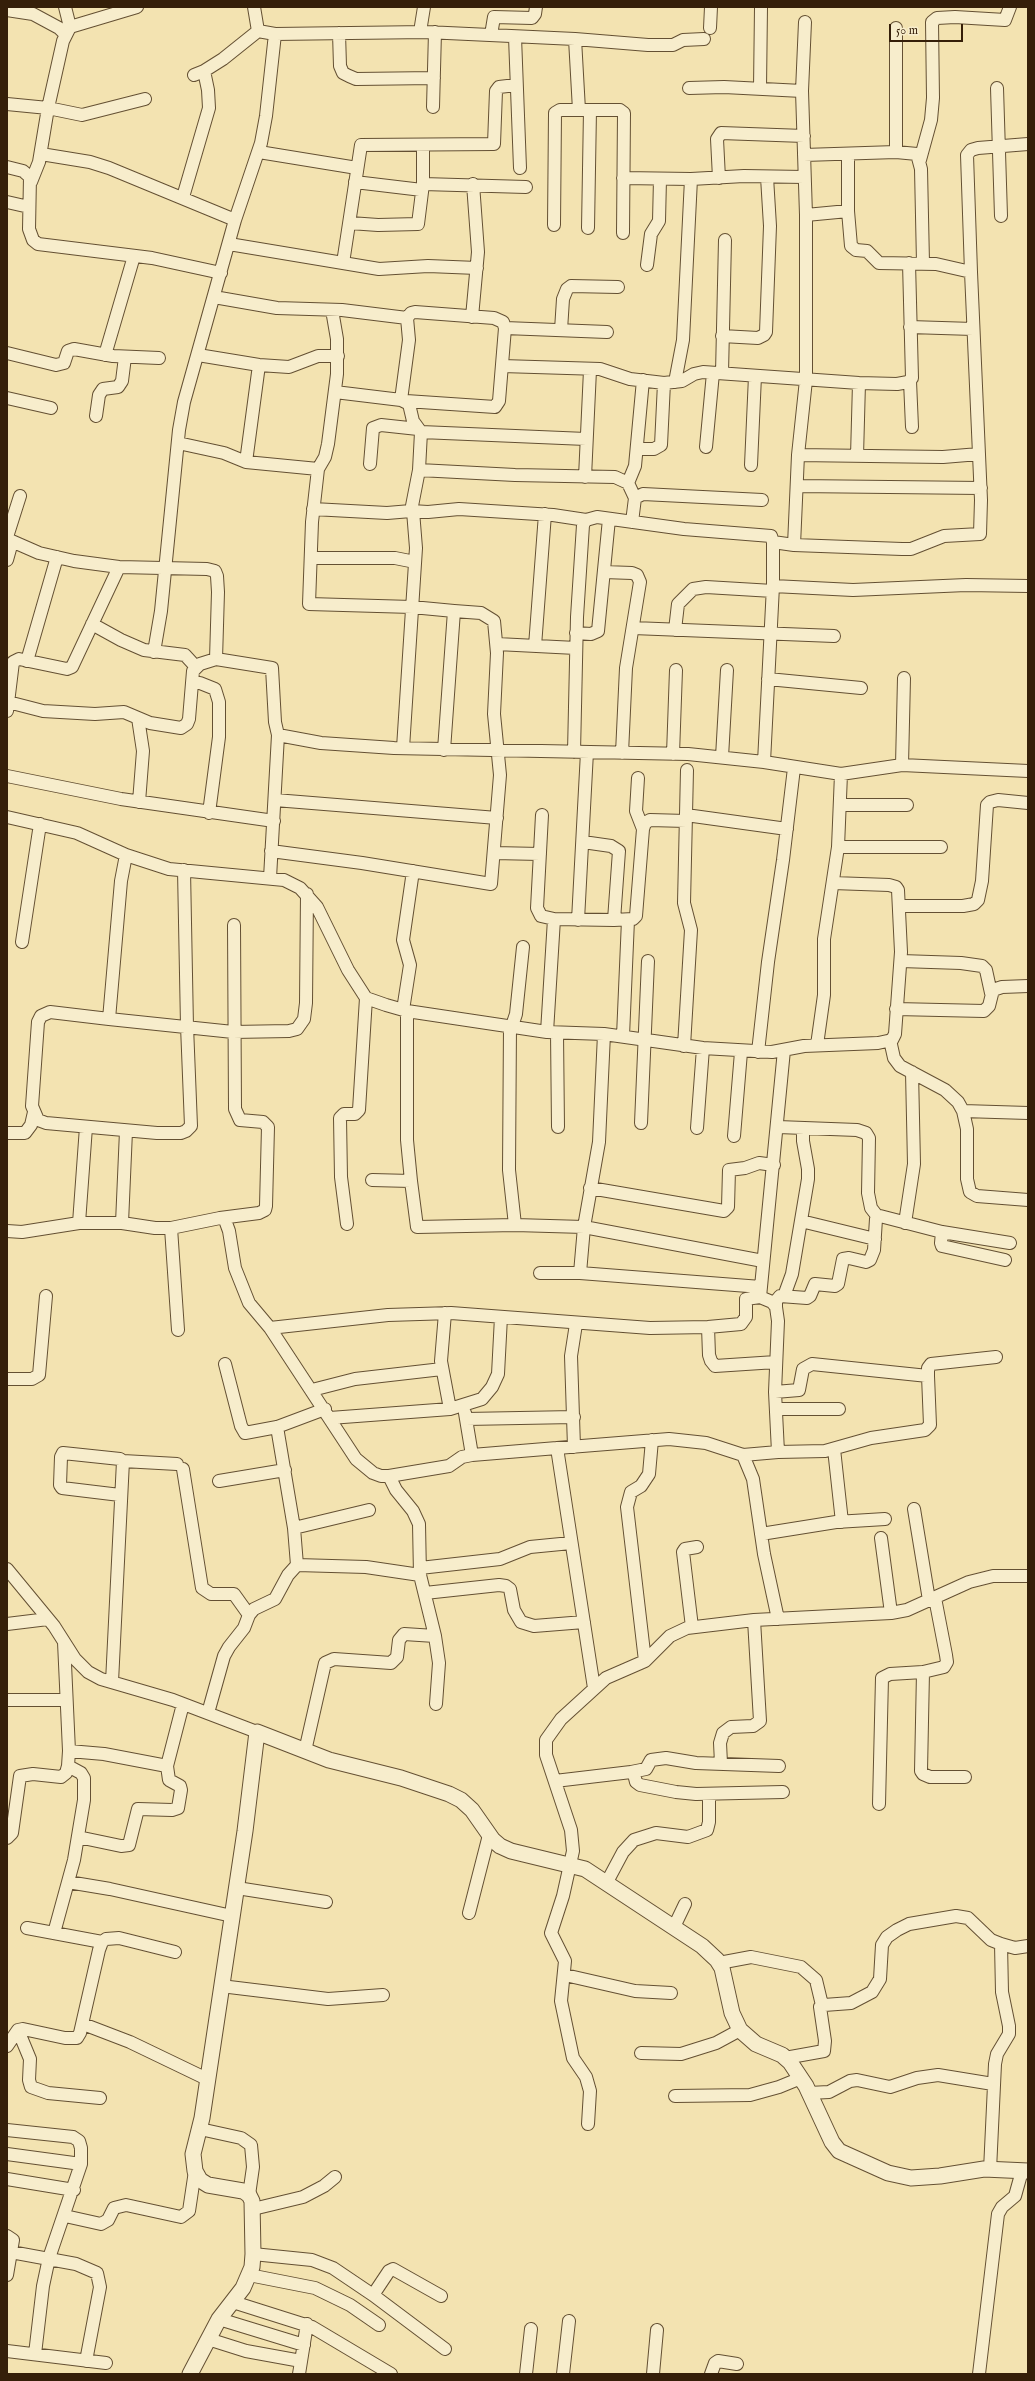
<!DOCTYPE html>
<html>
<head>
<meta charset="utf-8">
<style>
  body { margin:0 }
  #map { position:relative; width:1035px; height:2381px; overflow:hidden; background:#f3e3b1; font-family:"IM FELL English",serif }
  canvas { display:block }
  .frame { position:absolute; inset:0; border:8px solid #351f09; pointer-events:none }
  .scale { position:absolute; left:889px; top:24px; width:74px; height:18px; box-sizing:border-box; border:2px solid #351f09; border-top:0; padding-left:5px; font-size:12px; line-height:14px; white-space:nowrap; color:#351f09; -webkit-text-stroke:3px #f7edcc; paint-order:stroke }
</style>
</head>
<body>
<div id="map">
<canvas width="1035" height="2381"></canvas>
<div class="frame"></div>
<div class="scale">50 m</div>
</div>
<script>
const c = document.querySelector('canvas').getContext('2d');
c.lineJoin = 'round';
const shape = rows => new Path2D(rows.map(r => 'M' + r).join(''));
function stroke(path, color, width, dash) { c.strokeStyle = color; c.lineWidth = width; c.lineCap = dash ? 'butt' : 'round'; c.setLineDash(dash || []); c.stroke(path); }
const minor = shape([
  [65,7,70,27],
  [7,10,33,14,59,28,66,35],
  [710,28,711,7],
  [896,28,896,152],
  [420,32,424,7],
  [339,33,340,66,343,73,349,76,356,79,434,78],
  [275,34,426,32,575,39,648,45,673,45,683,40,704,39],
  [491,35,494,17,532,18,535,14,536,7],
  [515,37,520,168],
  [575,39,579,110,620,110,624,113,623,233],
  [194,75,204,71,223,59,258,31],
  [689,88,724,87,802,91,806,215],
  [760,88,761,7],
  [997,88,1001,216],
  [802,91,805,22],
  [7,104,48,108,63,41,70,27,137,7],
  [433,107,435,32],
  [259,152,357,168],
  [41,154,90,162,109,168,235,220],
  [848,154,848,211],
  [804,155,896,152,917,154,921,169,923,263],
  [920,160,931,120,933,98,932,22,937,18,955,17,1005,20,1010,7],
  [7,167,23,171,30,177,29,229,33,240,38,244,152,258,221,273],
  [623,178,691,179,744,176,804,177],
  [719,178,717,139,721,133,804,136],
  [31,182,39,162,48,108,82,115,145,99],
  [355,182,422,190],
  [423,184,526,187],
  [183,197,209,108,208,90,204,71],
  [7,202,29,207],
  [350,223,378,225,418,224,423,184,423,145],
  [554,225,555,113,560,110,579,110],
  [588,228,590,110],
  [229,244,379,269,428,266,477,268],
  [343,263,361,145,494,144,496,91,499,87,516,85],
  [647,265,651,234,659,221,660,179],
  [214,297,277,308,342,310,407,318,409,340,401,400,409,404,413,421,421,432,586,439],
  [472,317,478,252,473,184],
  [910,327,973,329],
  [505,328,607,332],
  [561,330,563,299,567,289,571,286,618,287],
  [722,336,758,338,764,335,766,332,770,226,767,177],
  [7,353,56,365,64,363,68,351,74,349,113,356,159,358],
  [105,355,134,256],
  [198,355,259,365,289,367,318,356,338,356],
  [502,366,600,369,630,379,664,383,682,381,694,374,703,372,859,383,897,384,908,382,912,378,909,263],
  [722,373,725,240],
  [910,381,912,427],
  [675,382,683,340,691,179],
  [335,392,401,400],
  [7,398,51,408],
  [406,401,495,407,499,401,505,328,503,322,494,318,415,312,411,313,407,318],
  [96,416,99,395,103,389,118,387,122,381,125,357],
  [178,443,224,453,246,462,318,469,312,522,309,604,412,607,454,611,481,613,494,621,497,653,494,714,500,775,491,884,362,863,271,851],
  [706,447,713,373],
  [638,449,654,449,661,445,664,383],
  [798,455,943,457,979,454],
  [857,456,859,383],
  [246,462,259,365],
  [370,464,373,428,381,425,418,429],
  [751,465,755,376],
  [318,469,325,457,328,444,337,374,337,339,332,310],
  [419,470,421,432],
  [585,477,590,370],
  [628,483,635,466,643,380],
  [797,486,981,488],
  [313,509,387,513,411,511,419,470,515,475,615,477,628,483,635,498],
  [411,511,428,512,459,509,553,515,586,520],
  [632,522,635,498,643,494,762,500],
  [7,537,20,496],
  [7,539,39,553,74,561,119,567,207,569,215,571,217,576,218,592,216,659,272,668,275,722,278,735],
  [773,542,794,545,902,549,911,549,944,536,980,534,981,500,971,272],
  [794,545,798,455,806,380,806,215,848,211,851,246,856,250,867,251,879,263,936,264,971,272,967,155,971,150,978,148,1028,144],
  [311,558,395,558,415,562],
  [7,560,12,542],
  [604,572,632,573,637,575,640,582,626,668,622,753],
  [773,586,853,590,966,585,1028,586],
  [92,624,121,640,144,650,185,655,196,667],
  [633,628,834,636],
  [675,630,678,604,693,589,706,587,773,591],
  [576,633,591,634,598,631,609,519],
  [497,644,576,648],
  [535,646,545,514],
  [154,652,161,611,179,430,184,402,235,220,261,143,266,116,275,34,258,31,254,7],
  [27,661,57,557],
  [768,679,861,688],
  [192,683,200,683,215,689,219,702,219,737,209,813],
  [8,702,43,711,95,714,124,712,150,723,181,728,187,724,189,719,193,671,200,664,216,659],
  [7,711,13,662,19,659,67,669,72,667,119,567],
  [138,718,143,751,139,802],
  [403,748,416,548,413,511],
  [444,750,454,611],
  [574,752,577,617,583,525,586,520,597,517,684,529,771,536,773,542,773,586,764,762],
  [673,754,676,670],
  [722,757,727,670],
  [902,765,904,678],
  [841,774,902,765,1028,771],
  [7,776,121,799,274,821],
  [638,778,636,811,643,829],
  [275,800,497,818],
  [840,805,907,805],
  [542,815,537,908,541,916,554,919],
  [686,815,787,829],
  [7,817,77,833,126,855,169,869,284,880,300,888,317,907,348,970,366,998,386,1005,407,1011,547,1032,604,1034,703,1048,772,1052,804,1046,878,1043,892,1040,895,1034,901,952,898,890,896,887,889,885,833,883],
  [838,847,941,847],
  [494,853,540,854],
  [126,855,121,881,109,1019,50,1012,41,1016,38,1022,32,1106,38,1120,46,1123,157,1133,181,1133,186,1131,191,1126,187,1026,184,870],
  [270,878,278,735,321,743,394,748,688,754,764,762,841,774,838,847,824,939,824,995,817,1045],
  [900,906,963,906,974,904,978,900,982,881,987,805,990,802,998,800,1028,803],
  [578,920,587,752],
  [614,920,633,919,636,916,643,829,645,823,650,820,686,821],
  [22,942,40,824],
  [901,961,961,963,982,966,986,970,991,993],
  [896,1009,984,1011,989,1006,993,990,1002,987,1028,986],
  [403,1010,410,965,403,940,413,871],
  [407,1011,407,1140,411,1181],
  [109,1019,233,1032,289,1031,297,1029,304,1019,306,1003,307,894],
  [547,1032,554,919,614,920,619,851,611,846,583,842],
  [557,1033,558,1127],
  [623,1036,628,920],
  [890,1040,894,1058,900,1066,945,1090,958,1102,963,1111,967,1129,967,1179,970,1192,977,1196,1028,1200],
  [684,1046,691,930,684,903,687,770],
  [758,1052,768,962,783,860,794,768],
  [963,1111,1028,1113],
  [641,1123,648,961],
  [86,1127,79,1223,122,1223,155,1228,171,1228,220,1218,225,1220,229,1231,235,1268,249,1303,270,1328,356,1459,373,1473,381,1476,389,1476,449,1466,462,1457,472,1455,557,1448],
  [778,1127,857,1130,866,1133,869,1138,868,1193,871,1208,878,1217],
  [697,1128,703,1048],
  [7,1133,25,1133,31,1125,34,1112],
  [734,1136,741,1052],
  [372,1180,411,1181,417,1227,515,1225,509,1170,510,1026,513,1023,516,1014,523,947],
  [590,1188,724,1211,728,1207,729,1170,745,1168,759,1163,774,1165],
  [220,1218,259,1213,265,1210,266,1206,268,1127,263,1122,240,1120,235,1109,234,925],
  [801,1221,875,1239],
  [122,1223,126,1131],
  [905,1223,914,1164,912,1072],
  [347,1224,341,1177,340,1118,344,1114,355,1114,359,1110,366,998],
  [515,1225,584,1227,763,1261],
  [171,1228,178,1330],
  [7,1231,22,1232,79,1223],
  [942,1232,941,1243,942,1246,1005,1260],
  [540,1273,580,1273,584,1227,599,1142,604,1034],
  [580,1273,761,1287],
  [784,1296,792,1274,808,1179,808,1169,803,1141,803,1128],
  [776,1307,776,1301,780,1296,807,1298,810,1296,815,1284,835,1286,838,1284,843,1259,849,1258,866,1262,870,1260,874,1250,876,1219,880,1216,942,1232,1010,1243],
  [445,1313,441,1361,450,1409],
  [708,1327,709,1355,711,1361,715,1366,776,1362],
  [270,1328,388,1315,451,1313,650,1328,708,1327,741,1324,746,1317,746,1299,760,1297],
  [225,1364,241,1426,245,1433,277,1427,325,1409],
  [7,1379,32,1379,39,1375,46,1296],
  [312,1390,355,1379,442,1369],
  [775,1392,799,1390,803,1369,812,1364,928,1376],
  [776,1409,839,1409],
  [465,1413,472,1455],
  [330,1418,450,1409,482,1399,492,1387,498,1374,501,1317],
  [466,1419,574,1417],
  [574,1447,571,1356,576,1324],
  [834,1449,842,1522],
  [778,1452,825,1451,871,1438,925,1430,930,1425,928,1376,928,1368,931,1364,996,1357],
  [123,1461,177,1464],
  [183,1469,202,1588,211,1594,234,1594,249,1615],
  [389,1476,396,1490,413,1511,419,1524,420,1575,435,1636,439,1663,436,1704],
  [219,1481,285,1470],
  [914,1509,929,1600],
  [294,1528,369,1510],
  [761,1534,836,1522,885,1519],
  [881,1538,891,1613],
  [297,1565,366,1567,420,1575],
  [420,1568,500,1559,530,1547,571,1543],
  [7,1569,54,1626,75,1659,88,1672,101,1679,173,1700,257,1732],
  [425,1593,499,1585,506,1586,510,1589,514,1610,521,1622,534,1626,584,1622],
  [778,1619,764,1554,753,1479,743,1455,778,1452,775,1392,778,1321,776,1307,772,1302,760,1297,784,1050],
  [7,1624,48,1619],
  [692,1627,683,1552,685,1549,697,1547],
  [645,1661,627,1507,631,1492,641,1486,649,1474,652,1440],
  [923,1672,921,1771,923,1774,930,1777,965,1777],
  [112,1682,123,1461,120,1459,63,1453,61,1457,60,1485,62,1488,120,1495],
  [594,1688,557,1448,669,1439,706,1443,743,1455],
  [7,1700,66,1700],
  [208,1713,224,1656,229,1647,244,1628,249,1615,254,1609,275,1599,288,1575,297,1565,294,1528,277,1427],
  [69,1751,104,1754,167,1766],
  [305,1751,325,1663,334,1659,391,1663,397,1657,399,1640,404,1634,435,1636],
  [721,1763,720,1743,723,1733,731,1727,753,1726,760,1721,754,1620],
  [631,1772,646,1769,651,1760,666,1758,696,1763,779,1766],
  [555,1781,631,1772,634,1774,636,1782,640,1785,676,1792,696,1794,783,1792],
  [879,1804,882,1678,890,1674,923,1672,944,1667,947,1662,946,1655,935,1598],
  [78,1837,121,1846,129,1845,138,1809,172,1810,178,1808,181,1790,180,1786,169,1780,167,1766,183,1704],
  [7,1838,12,1833,20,1776,33,1774,61,1777,66,1773,68,1766,69,1751,64,1642],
  [68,1882,110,1889,232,1916],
  [607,1882,623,1852,634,1840,656,1833,688,1837,707,1830,709,1822,709,1794],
  [237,1888,326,1902],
  [469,1913,489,1835],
  [674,1927,685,1904],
  [27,1928,102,1942],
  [54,1933,74,1860,84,1800,84,1778,81,1773,68,1766],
  [719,1963,751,1957,801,1967,816,1980,822,2005],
  [565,1975,635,1991,671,1993],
  [221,1986,328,1999,383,1995],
  [83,2024,130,2042,207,2079],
  [18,2030,30,2059,29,2080,31,2087,48,2093,100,2098],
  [7,2046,18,2030,23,2029,65,2038,77,2038,80,2033,99,1950,102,1942,106,1939,119,1938,175,1952],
  [641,2053,681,2054,716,2043,740,2030],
  [785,2058,824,2051,825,2041,820,2007,824,2005,851,2003,872,1992,880,1979,882,1945,887,1937,897,1930,909,1924,956,1916,968,1918,991,1940,1001,1944,1015,1948,1028,1946],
  [809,2093,829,2092,850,2081,857,2080,890,2087,917,2078,938,2075,993,2084],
  [675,2096,750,2095,779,2087,801,2078],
  [588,2124,590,2091,586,2077,573,2058,561,2001,565,1961,551,1933,563,1896,573,1851,571,1830,546,1755,546,1740,561,1719,606,1678,645,1661,670,1636,687,1628,754,1620,891,1613,907,1610,969,1582,993,1576,1028,1576],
  [200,2129,241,2138,251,2145,253,2167,249,2195],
  [7,2130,73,2137,79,2141,81,2148,81,2164,49,2258,43,2286,35,2354],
  [7,2154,81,2164],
  [990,2170,995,2064,997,2054,1009,2034,1009,2026,1002,1992,1001,1944],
  [7,2179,74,2190],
  [253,2209,303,2197,324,2186,335,2177],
  [65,2216,101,2224,108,2220,114,2208,126,2205,181,2217,189,2211,195,2171],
  [7,2236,13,2240,7,2275],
  [11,2252,76,2264,97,2273,100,2287,86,2361],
  [253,2254,312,2260,333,2268,373,2295,445,2349],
  [249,2275,315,2288,350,2305,379,2325],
  [373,2295,389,2271,393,2269,441,2296],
  [233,2302,312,2327,391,2374],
  [219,2319,304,2345],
  [208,2339,246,2351,301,2361],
  [7,2351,106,2363],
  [299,2374,307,2324],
  [526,2374,531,2329],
  [563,2374,569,2321],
  [653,2374,657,2330],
  [711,2374,715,2363,718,2361,737,2364],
  [979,2374,998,2214,1002,2207,1015,2196,1022,2171]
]);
const tertiary = shape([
  [190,2374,219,2319,243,2288,252,2267,253,2254,252,2201,249,2195,243,2191,208,2185,200,2180,195,2171,193,2154,202,2118,245,1831,257,1732,329,1760,401,1778,449,1794,461,1800,472,1810,493,1840,500,1846,511,1851,585,1869,702,1946,717,1960,722,1968,732,2013,740,2030,756,2044,782,2055,790,2062,806,2086,832,2142,839,2151,888,2173,911,2178,940,2176,984,2169,1028,2171]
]);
stroke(minor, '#645033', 14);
stroke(tertiary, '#645033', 17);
stroke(minor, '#f7edcc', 12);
stroke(tertiary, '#f7edcc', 15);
</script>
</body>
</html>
